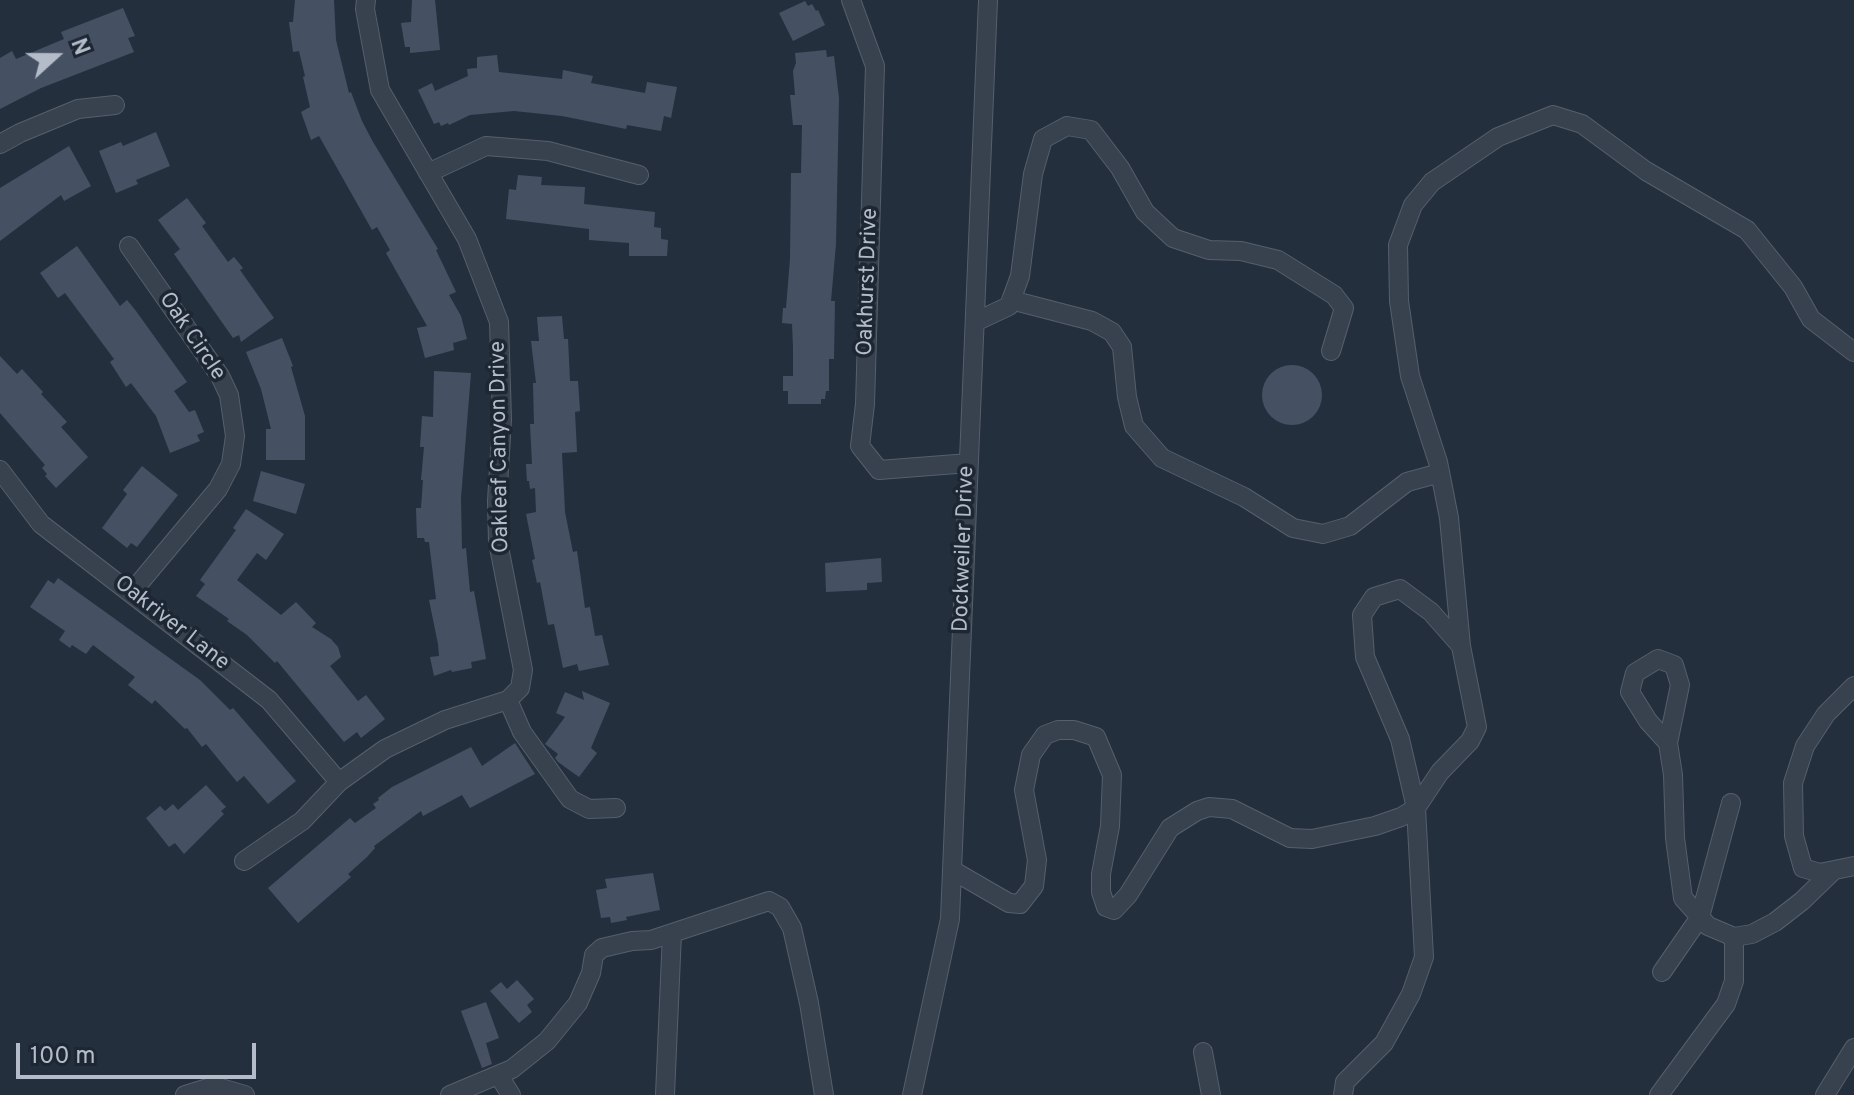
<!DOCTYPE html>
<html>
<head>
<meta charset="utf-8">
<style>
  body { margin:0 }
  #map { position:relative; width:1854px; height:1095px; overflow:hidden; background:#242f3e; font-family:Overpass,sans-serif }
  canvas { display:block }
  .north { position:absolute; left:16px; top:16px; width:80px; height:80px; -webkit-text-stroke:6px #1d2633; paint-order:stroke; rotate:69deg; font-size:22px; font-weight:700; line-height:32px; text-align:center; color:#b4bcc9 }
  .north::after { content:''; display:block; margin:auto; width:28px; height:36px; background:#b4bcc9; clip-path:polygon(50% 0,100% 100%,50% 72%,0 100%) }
  .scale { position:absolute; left:16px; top:1043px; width:240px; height:36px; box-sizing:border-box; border:4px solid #b4bcc9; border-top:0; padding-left:10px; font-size:24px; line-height:28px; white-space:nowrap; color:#b4bcc9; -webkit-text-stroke:6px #1d2633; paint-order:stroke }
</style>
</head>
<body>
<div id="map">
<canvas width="1854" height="1095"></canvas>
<div class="north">N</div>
<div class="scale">100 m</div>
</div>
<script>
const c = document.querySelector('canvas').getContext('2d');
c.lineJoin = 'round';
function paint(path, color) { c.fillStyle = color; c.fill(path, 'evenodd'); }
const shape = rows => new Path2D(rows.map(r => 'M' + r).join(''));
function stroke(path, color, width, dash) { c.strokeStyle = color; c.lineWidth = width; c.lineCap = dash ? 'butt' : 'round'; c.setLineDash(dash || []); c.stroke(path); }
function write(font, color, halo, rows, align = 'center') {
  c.font = font + ' Overpass,sans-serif'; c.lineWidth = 7; c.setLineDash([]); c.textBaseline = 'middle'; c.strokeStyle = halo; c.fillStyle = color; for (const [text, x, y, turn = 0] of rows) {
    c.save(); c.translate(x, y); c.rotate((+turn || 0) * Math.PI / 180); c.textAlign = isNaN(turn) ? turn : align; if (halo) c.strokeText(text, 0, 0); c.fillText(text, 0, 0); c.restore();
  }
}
paint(shape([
  [295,0,334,0,336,40,349,93,351,92,362,121,373,142,438,249,436,250,456,292,449,295,461,316,467,339,453,343,454,350,425,358,417,328,427,326,386,253,390,250,377,227,372,230,319,136,311,140,301,112,310,107,303,77,305,76,299,51,293,52,289,22,293,22],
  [412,0,435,0,440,50,410,53,410,47,405,47,401,23,411,22],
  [805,1,808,6,812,4,816,11,818,10,825,25,793,41,779,13],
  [123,8,135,36,128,38,134,52,41,88,0,109,0,58,12,51,16,59,64,39,61,32],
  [826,50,827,57,834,56,839,98,836,244,831,301,835,301,834,359,829,359,829,391,826,391,825,399,821,399,821,404,788,404,788,391,783,391,783,376,793,376,793,347,792,324,782,323,783,308,786,308,790,259,791,173,801,173,802,125,793,125,790,95,795,95,793,71,796,63,795,53],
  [497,55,499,72,562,79,563,70,593,76,591,83,645,93,647,82,677,87,671,118,664,116,661,131,627,125,626,129,562,116,514,111,470,115,449,125,448,123,441,126,439,122,434,124,418,90,432,83,435,91,468,76,467,69,477,68,477,57],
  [156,132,170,166,136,180,138,184,116,193,99,151,121,142,123,146],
  [69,146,91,186,64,201,61,195,0,241,0,188],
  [518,175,542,177,541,185,585,187,584,204,655,212,654,227,661,228,661,239,668,240,667,256,629,256,629,243,589,240,589,229,506,219,509,189,516,190],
  [187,198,206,223,202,226,228,262,234,257,243,268,240,270,274,318,241,342,239,335,233,338,200,291,174,254,180,249,158,220],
  [77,246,120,306,127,300,136,311,187,382,174,391,189,412,195,410,204,432,197,435,200,441,170,453,156,416,131,383,126,387,110,362,114,359,65,293,58,298,40,273],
  [562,316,564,339,568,339,570,381,578,381,580,411,575,412,577,452,562,453,565,512,573,552,577,551,585,608,590,607,595,636,602,635,609,665,579,671,577,664,563,668,554,624,548,625,540,582,537,583,532,560,535,559,526,514,536,512,535,488,530,489,529,481,527,481,526,464,532,464,530,424,534,424,533,383,536,383,531,341,539,341,537,317],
  [282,338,293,366,291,367,305,416,305,460,266,460,266,429,271,429,261,389,246,352],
  [0,356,17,374,22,369,43,392,41,394,67,422,61,427,88,457,56,488,45,476,47,474,42,468,45,465,0,413],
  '1262 395a30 30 0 1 1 60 0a30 30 0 1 1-60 0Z',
  [434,371,471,373,461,498,462,549,466,548,470,592,474,591,486,659,471,662,472,668,452,672,451,670,434,676,430,657,439,656,438,644,429,600,436,599,429,542,425,542,424,538,417,538,416,508,421,508,423,480,421,480,424,447,420,447,422,416,433,417],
  [142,466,178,495,137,547,131,543,127,548,102,528,127,494,123,490],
  [261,471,305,484,296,514,253,501],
  [246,509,284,534,266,560,257,553,237,580,281,615,296,602,316,623,312,627,331,639,338,647,341,657,330,666,358,701,366,695,385,719,361,738,357,732,344,742,277,661,275,663,247,635,227,621,229,619,196,596,205,584,200,580,236,530,233,528],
  [881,558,882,582,867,583,867,590,826,592,825,563],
  [58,578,200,680,230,710,233,708,296,781,268,804,244,776,237,782,206,744,202,747,187,728,185,729,155,700,152,704,128,685,135,677,93,645,86,654,72,645,70,648,59,640,65,631,30,607,48,580,54,584],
  [582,691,610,703,591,748,597,753,579,777,558,762,555,758,558,754,545,744,565,717,556,713,565,692,584,700],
  [515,743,535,774,470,808,462,795,423,816,421,811,374,846,375,848,367,857,348,874,351,877,298,923,268,888,350,818,355,823,376,808,373,804,379,800,378,798,392,787,471,747,482,766],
  [206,785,226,807,221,811,224,814,184,854,175,843,169,847,146,818,160,806,165,811,173,804,178,810],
  [653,873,660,910,626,917,627,920,611,923,610,917,601,918,596,890,607,888,605,879],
  [517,980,534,999,527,1005,532,1012,519,1023,490,991,501,982,507,989],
  [486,1002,499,1038,486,1043,492,1064,482,1068,461,1011]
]), '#455162');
const minor = shape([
  [851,0,875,66,865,404,860,446,879,470,969,463],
  [0,144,20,133,78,109,115,105],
  [428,173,486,146,548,151,639,175],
  [129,246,220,376,229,395,235,436,231,464,218,489,131,593],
  [1011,300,1092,321,1112,332,1122,347,1127,397,1134,426,1162,458,1244,497,1293,528,1323,534,1350,526,1407,482,1440,473],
  [975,322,1009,306,1020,276,1033,174,1043,139,1067,126,1091,130,1120,168,1145,212,1173,238,1209,250,1241,251,1278,260,1334,295,1344,308,1331,351],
  [0,470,41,524,269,700,339,782],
  [1854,686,1826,714,1805,746,1793,783,1794,836,1803,868,1820,873,1854,866],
  [508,700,522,732,570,799,589,809,616,808],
  [1668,743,1680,685,1674,665,1658,659,1635,673,1630,692,1648,721,1668,743,1673,775,1675,838,1683,898,1708,926,1734,937,1752,934,1775,922,1802,901,1834,870],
  [244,861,302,821,339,782,385,749,445,720,508,700,520,688,523,670,498,542,497,501,502,420,499,322,467,239,380,90,365,9,366,0],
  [952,870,1009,903,1020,904,1034,886,1037,860,1024,790,1031,755,1045,735,1058,730,1074,730,1096,737,1112,775,1110,826,1101,874,1101,892,1106,907,1114,910,1128,895,1170,828,1197,811,1209,807,1232,809,1290,838,1312,839,1375,826,1401,817,1416,808,1440,772,1470,741,1477,727,1461,646,1449,518,1438,462,1410,376,1399,301,1398,245,1413,205,1432,182,1498,137,1553,115,1582,124,1646,171,1747,230,1793,287,1811,319,1854,352],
  [1662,972,1700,917,1731,803],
  [1203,1052,1211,1095],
  [499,1076,511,1095],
  [185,1095,214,1086,245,1095],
  [450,1095,512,1069,547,1041,578,1003,591,973,594,955,602,948,632,941,651,940,769,901,780,907,792,928,809,1003,824,1095],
  [665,1095,672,933],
  [912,1095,950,919,988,0],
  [1343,1095,1345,1082,1384,1043,1411,994,1424,957,1416,808,1400,739,1365,657,1362,615,1374,597,1400,589,1431,612,1461,646],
  [1659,1095,1726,1004,1734,981,1734,937],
  [1825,1095,1854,1048]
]);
stroke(minor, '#565f6c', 20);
stroke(minor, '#38414e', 18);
write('22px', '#b4bcc9', '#1d2633', [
  ["Oakhurst Drive",869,282,-88],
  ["Oak Circle",191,337,56],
  ["Oakleaf Canyon Drive",501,447,-91],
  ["Dockweiler Drive",965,549,-88],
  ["Oakriver Lane",171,624,38]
]);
</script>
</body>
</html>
